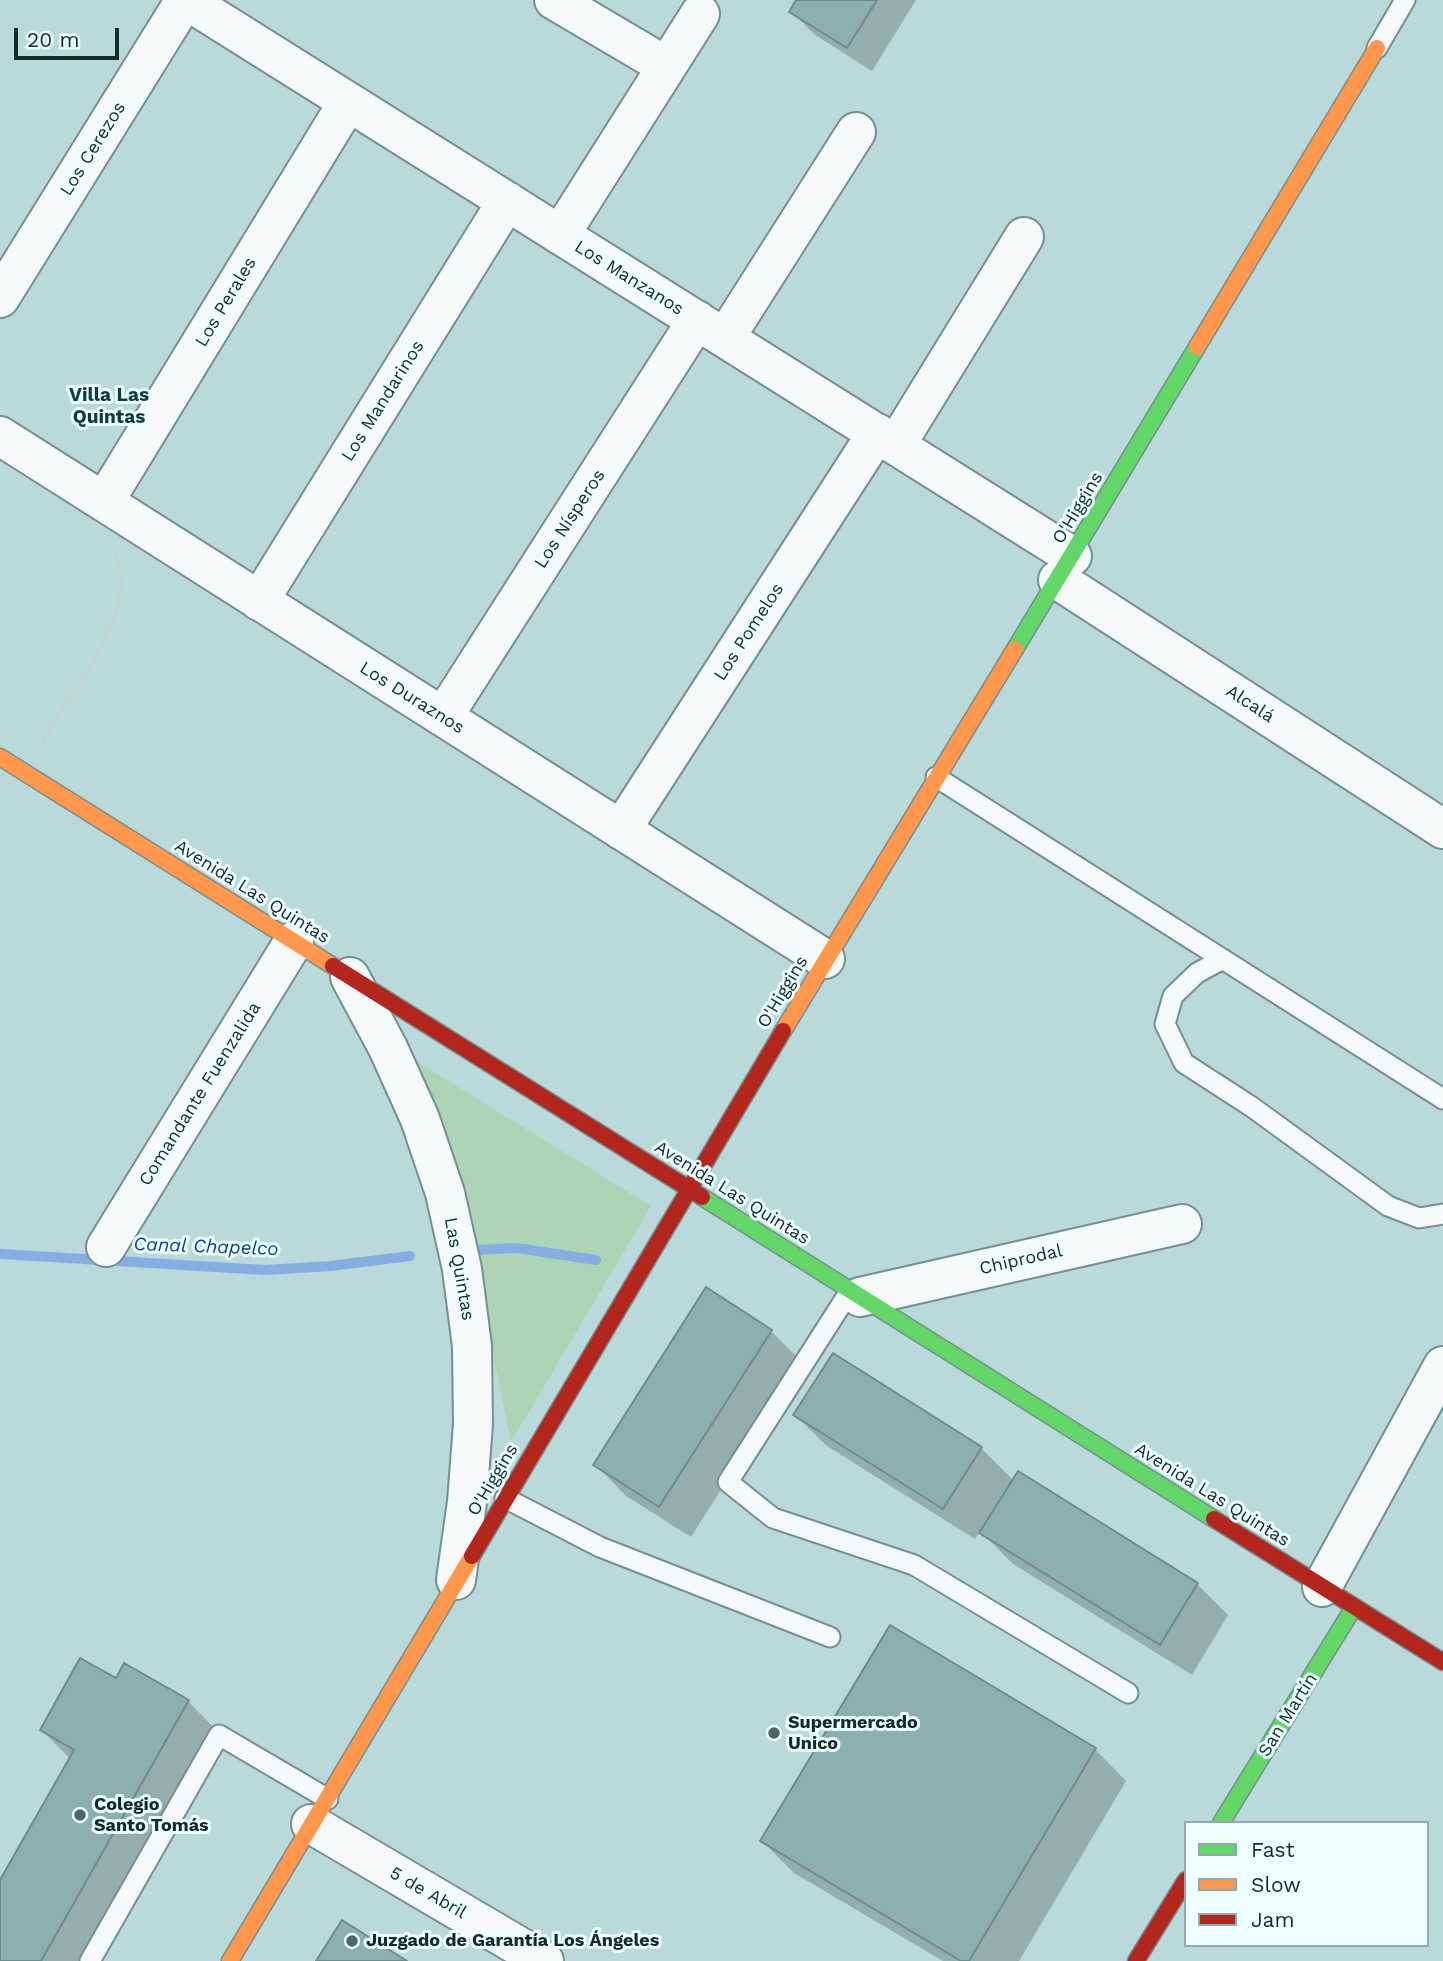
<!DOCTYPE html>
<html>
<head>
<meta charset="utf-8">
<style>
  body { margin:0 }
  #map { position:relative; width:1443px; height:1961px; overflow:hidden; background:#bad9db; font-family:"Work Sans",sans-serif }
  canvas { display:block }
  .legend { position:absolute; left:1184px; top:1821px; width:245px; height:126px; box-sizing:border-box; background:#edfeff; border:2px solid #96a9aa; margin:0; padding:9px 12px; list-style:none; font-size:21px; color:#132a2b }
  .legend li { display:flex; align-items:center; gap:14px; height:35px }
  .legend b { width:35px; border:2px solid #96a9aa }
  .scale { position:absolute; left:14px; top:28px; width:105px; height:32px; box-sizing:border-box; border:4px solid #132a2b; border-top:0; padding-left:9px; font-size:21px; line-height:24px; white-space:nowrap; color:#132a2b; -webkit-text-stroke:5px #edfeff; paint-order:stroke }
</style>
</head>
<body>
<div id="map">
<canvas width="1443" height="1961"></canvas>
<ul class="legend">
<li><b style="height:9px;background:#63d668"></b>Fast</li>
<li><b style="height:9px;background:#ff974d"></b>Slow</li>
<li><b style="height:9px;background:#b3261e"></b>Jam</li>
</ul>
<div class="scale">20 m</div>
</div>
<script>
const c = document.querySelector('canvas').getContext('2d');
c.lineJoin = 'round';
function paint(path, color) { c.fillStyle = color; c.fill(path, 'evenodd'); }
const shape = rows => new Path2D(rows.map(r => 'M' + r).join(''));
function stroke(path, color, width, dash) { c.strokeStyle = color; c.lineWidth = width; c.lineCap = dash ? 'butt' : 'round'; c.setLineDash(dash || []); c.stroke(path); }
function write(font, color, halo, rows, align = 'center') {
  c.font = font + ' "Work Sans",sans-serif'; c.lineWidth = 6; c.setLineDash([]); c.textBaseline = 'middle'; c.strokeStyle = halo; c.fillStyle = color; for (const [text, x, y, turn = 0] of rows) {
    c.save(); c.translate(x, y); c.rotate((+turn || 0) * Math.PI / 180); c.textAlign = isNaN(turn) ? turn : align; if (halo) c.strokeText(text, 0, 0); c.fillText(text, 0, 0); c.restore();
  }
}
paint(shape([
  [408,1056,651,1206,511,1442,459,1186]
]), '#acd5b6');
paint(shape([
  [798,0,916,0,872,71,815,35,791,11],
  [771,1331,802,1362,691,1537,626,1496,595,1464],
  [795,1415,981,1448,1014,1481,1197,1584,1228,1615,1192,1675,1013,1564,980,1531,975,1539,827,1446],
  [116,1681,188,1701,219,1733,90,1961,0,1961,0,1883,70,1759,42,1730],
  [1095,1749,1126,1781,1019,1961,943,1961,794,1873,762,1841]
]), '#0003');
stroke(shape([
  [475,1250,517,1248,596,1260],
  [0,1254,265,1270,331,1266,410,1256]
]), '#86aee3', 10);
const building = shape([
  [796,0,877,0,847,48,789,12,796,0],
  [706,1287,772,1330,659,1507,593,1465,706,1287],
  [833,1353,982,1447,943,1509,793,1415,833,1353],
  [1018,1471,1198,1583,1160,1645,979,1533,1018,1471],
  [890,1625,1096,1748,969,1961,961,1961,760,1841,890,1625],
  [80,1658,116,1678,124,1663,189,1700,41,1961,0,1961,0,1880,74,1750,40,1730,80,1658],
  [342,1920,407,1961,316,1961,342,1920]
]);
paint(building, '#8cafb1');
stroke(building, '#718a8c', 2);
const lane = shape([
  [1377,48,1405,0],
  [936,777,1443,1099],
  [1223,959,1197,973,1173,996,1165,1024,1184,1063,1252,1107,1388,1206,1419,1218,1443,1214],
  [850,1291,728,1482,773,1518,914,1565,1128,1693],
  [505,1498,600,1547,830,1637],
  [90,1961,219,1735,328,1799]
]);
const street = shape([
  [186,0,1072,556],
  [554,0,666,66],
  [560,235,700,14],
  [0,298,185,0],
  [725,338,856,132],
  [0,436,825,959],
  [896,445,1024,237],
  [104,502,348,102],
  [1058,580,1443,829],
  [259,601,507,201],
  [443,717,697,320],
  [621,830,877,433],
  [350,977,388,1048,420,1119,445,1193,462,1269,472,1346,473,1424,467,1502,456,1580],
  [106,1247,294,941],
  [860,1297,1182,1224],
  [1322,1587,1443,1366],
  [311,1824,544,1961]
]);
const fast = shape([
  [1015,649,1197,347],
  [702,1197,1214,1519],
  [1221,1823,1354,1607]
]);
const slow = shape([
  [1197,347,1377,48],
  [0,757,333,966],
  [783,1031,1015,649],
  [230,1961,472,1556]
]);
const jam = shape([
  [333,966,702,1197],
  [1214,1519,1443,1662],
  [472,1556,783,1031],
  [1136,1961,1186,1880]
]);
stroke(lane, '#768f91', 23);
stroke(street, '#768f91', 42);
stroke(fast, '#768f91', 19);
stroke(slow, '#768f91', 19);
stroke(jam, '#768f91', 19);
stroke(shape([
  [43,741,101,648,117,612,121,588,120,569,115,554]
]), '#c7d0d1', 4.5, [5, 3.5]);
stroke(lane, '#f5f9fa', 19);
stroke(street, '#f5f9fa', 38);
stroke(fast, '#63d668', 16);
stroke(slow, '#ff974d', 16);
stroke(jam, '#b3261e', 16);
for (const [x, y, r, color] of [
  [774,1733,7,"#4d6769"],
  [80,1815,7,"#4d6769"],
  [352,1941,7,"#4d6769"]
]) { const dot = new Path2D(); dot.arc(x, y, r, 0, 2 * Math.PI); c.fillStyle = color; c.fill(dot); stroke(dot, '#edfeff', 2.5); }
write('18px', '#132a2b', '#edfeff', [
  ["Los Cerezos",93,149,-58],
  ["Los Manzanos",629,278,32],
  ["Los Perales",226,302,-59],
  ["Los Mandarinos",383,401,-58],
  ["O'Higgins",1078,508,-59],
  ["Los Nísperos",570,519,-57],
  ["Los Pomelos",749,632,-57],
  ["Los Duraznos",412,698,32],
  ["Alcalá",1250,704,33],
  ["Avenida Las Quintas",252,892,32],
  ["O'Higgins",783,992,-59],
  ["Comandante Fuenzalida",200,1094,-58],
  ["Avenida Las Quintas",732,1193,32],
  ["Chiprodal",1021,1260,-13],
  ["Las Quintas",459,1269,80],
  ["O'Higgins",493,1480,-59],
  ["Avenida Las Quintas",1212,1495,32],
  ["San Martín",1288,1715,-58],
  ["5 de Abril",428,1893,30]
]);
write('bold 18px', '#132a2b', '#edfeff', [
  ["Supermercado",788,1723],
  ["Unico",788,1744],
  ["Colegio",94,1805],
  ["Santo Tomás",94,1826],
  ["Juzgado de Garantía Los Ángeles",366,1941]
], 'left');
write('bold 19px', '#103c3f', '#edfeff', [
  ["Villa Las",109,395],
  ["Quintas",109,417]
]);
write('italic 19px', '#0c3f96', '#edfeff', [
  ["Canal Chapelco",206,1247,2]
]);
</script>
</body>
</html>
